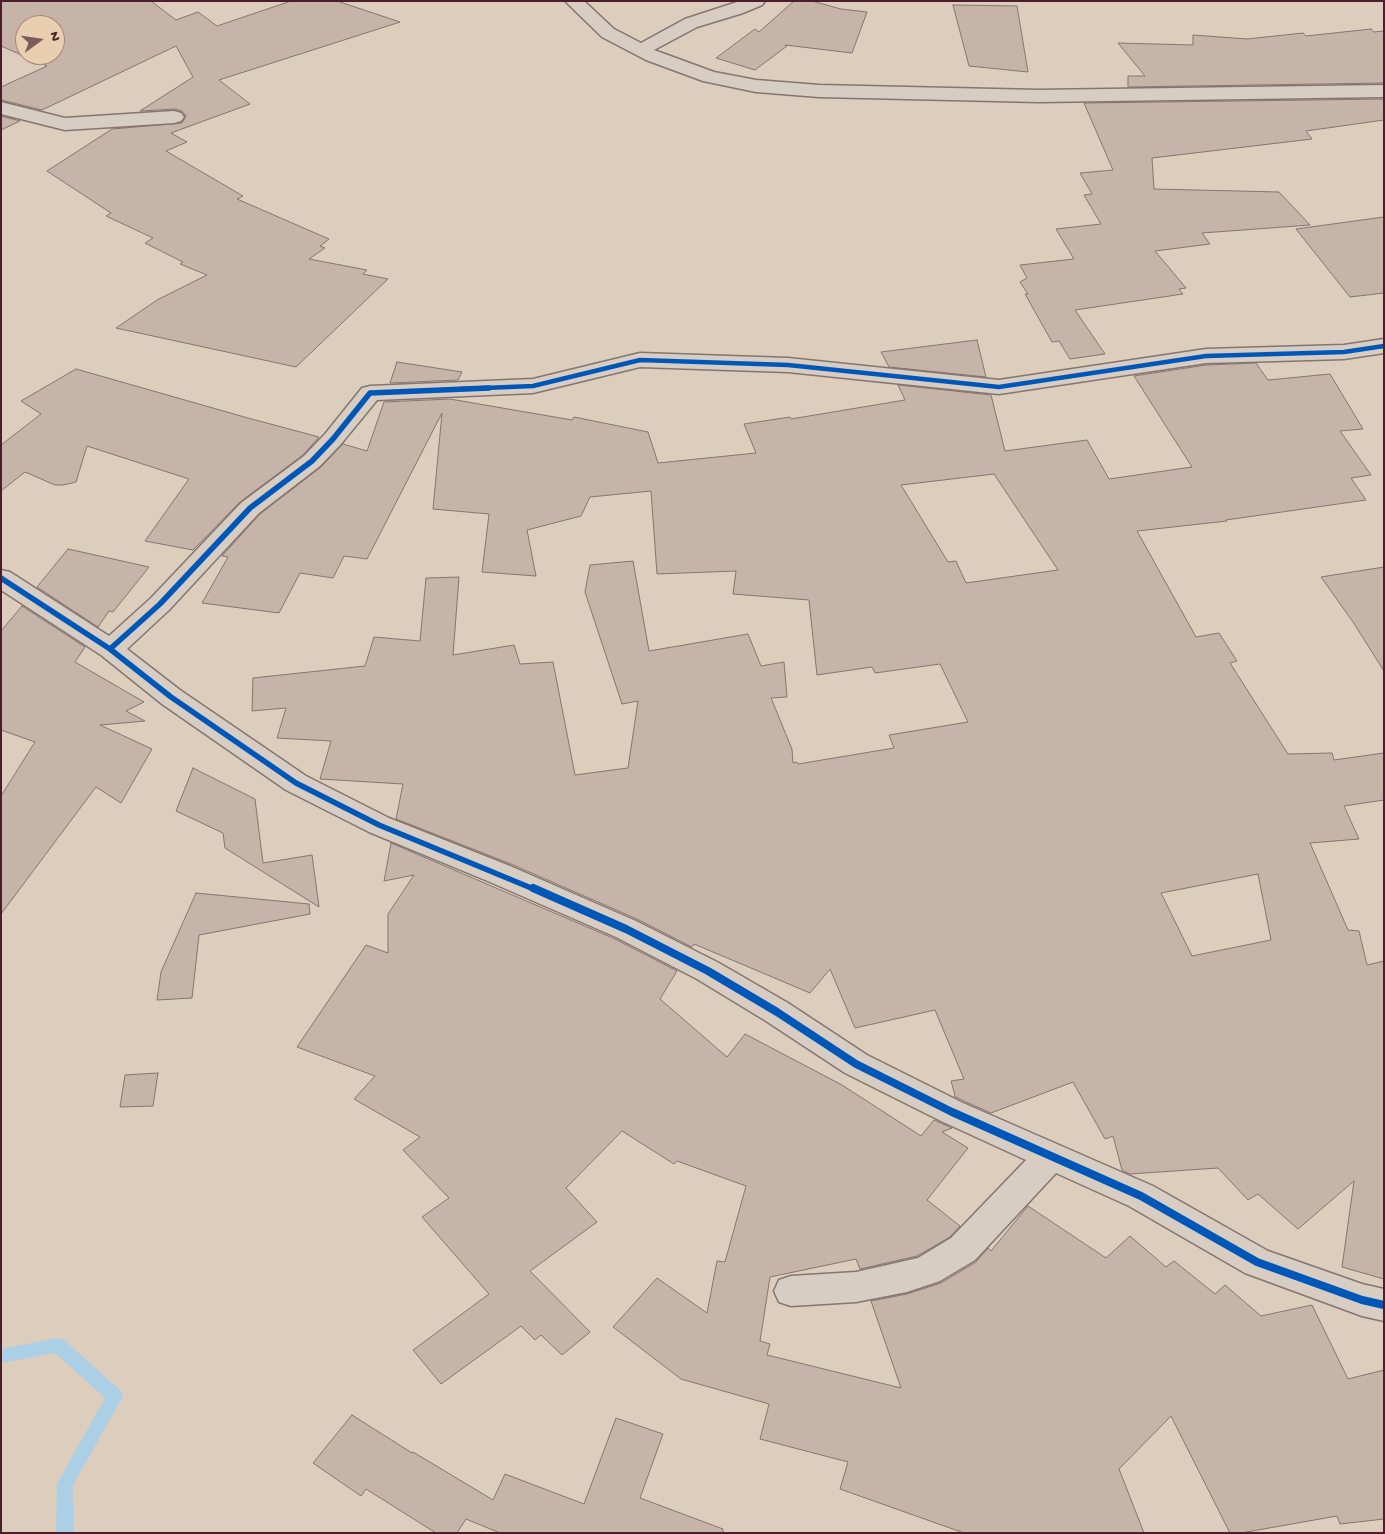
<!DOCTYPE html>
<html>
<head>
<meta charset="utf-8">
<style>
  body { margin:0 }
  #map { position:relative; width:1385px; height:1534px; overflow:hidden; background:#dccdbd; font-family:"Gochi Hand",sans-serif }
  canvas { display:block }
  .frame { position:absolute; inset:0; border:2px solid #4a1f2b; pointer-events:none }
  .north { position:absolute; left:15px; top:15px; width:50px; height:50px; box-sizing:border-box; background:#e9ceb0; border:1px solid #a9887b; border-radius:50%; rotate:76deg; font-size:14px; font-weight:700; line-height:20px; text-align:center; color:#4a1f2b }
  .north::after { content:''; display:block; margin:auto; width:18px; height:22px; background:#7d5c5e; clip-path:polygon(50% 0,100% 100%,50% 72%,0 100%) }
</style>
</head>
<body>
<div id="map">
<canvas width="1385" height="1534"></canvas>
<div class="frame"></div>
<div class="north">N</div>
</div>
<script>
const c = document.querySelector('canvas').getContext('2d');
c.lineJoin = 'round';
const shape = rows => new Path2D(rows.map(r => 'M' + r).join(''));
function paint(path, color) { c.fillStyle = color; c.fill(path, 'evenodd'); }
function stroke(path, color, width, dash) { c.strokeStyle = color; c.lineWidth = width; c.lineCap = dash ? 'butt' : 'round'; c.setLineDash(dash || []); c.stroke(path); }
paint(shape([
  [58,1338,64,1340,121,1391,123,1396,73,1485,74,1533,56,1533,57,1484,105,1398,55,1353,1,1363,1,1349,58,1338]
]), '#abcfe5');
const building = shape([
  [1,1,151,1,176,20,198,12,217,26,291,1,337,1,400,22,219,80,250,104,171,133,187,142,166,151,243,196,237,199,329,239,320,246,325,248,309,259,367,270,363,274,388,279,296,367,116,328,157,300,207,275,180,264,183,262,145,243,153,238,106,216,111,213,47,171,112,129,182,123,186,116,182,111,175,109,140,111,193,77,176,46,42,110,1,100,1,87,47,66,1,46,1,1],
  [25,25,55,25,55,55,25,55,25,25],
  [794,1,812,1,841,9,867,12,852,53,785,45,787,46,755,70,716,58,755,29,759,32,794,1],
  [953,5,1017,6,1028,72,969,66,953,5],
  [1371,29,1374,32,1384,31,1384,83,1128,87,1128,76,1145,76,1118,43,1193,45,1193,35,1247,39,1303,33,1306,36,1371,29],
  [1384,99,1384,120,1306,131,1312,139,1152,158,1154,189,1279,192,1310,225,1202,233,1210,244,1155,251,1186,288,1179,289,1183,294,1075,310,1105,354,1070,359,1059,341,1052,342,1025,294,1028,294,1020,282,1027,278,1020,265,1074,259,1056,229,1101,224,1084,195,1092,194,1080,173,1113,170,1084,103,1384,99],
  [1,116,20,121,1,130,1,116],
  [1384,217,1384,293,1350,297,1296,229,1384,217],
  [977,340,986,377,889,367,881,352,977,340],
  [397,362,462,372,458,380,390,383,397,362],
  [1256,363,1268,380,1330,374,1363,429,1340,431,1371,475,1351,478,1366,500,1226,520,1227,521,1137,531,1196,637,1219,633,1237,661,1230,663,1288,754,1332,753,1334,760,1384,753,1384,800,1344,806,1359,839,1310,843,1348,930,1359,931,1367,965,1384,961,1384,1279,1342,1267,1354,1181,1298,1229,1258,1194,1248,1200,1218,1168,1130,1174,1122,1170,1113,1136,1105,1139,1073,1082,991,1113,964,1101,954,1096,955,1095,951,1081,964,1079,935,1010,855,1028,830,969,810,993,694,944,692,947,637,919,511,864,396,819,403,784,320,779,331,741,277,738,286,708,252,711,253,678,365,666,374,637,420,641,426,578,459,577,453,655,514,645,520,664,553,662,575,775,628,768,638,701,622,704,585,592,590,565,633,561,649,651,748,634,761,666,784,662,787,697,771,698,792,749,793,763,797,762,798,764,894,748,889,735,968,722,940,664,875,673,872,667,817,675,809,600,733,594,736,571,657,574,651,491,590,497,581,516,527,530,536,576,482,572,489,514,433,509,442,413,367,559,344,556,333,578,300,573,279,613,202,603,228,557,222,556,260,514,321,467,343,444,367,451,384,402,450,399,572,420,574,417,648,432,658,463,756,453,744,424,790,417,791,419,905,400,898,385,991,395,1005,451,1087,440,1109,479,1192,467,1134,376,1206,365,1256,363],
  [994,474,1058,570,966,583,956,561,948,562,901,485,994,474],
  [1258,874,1271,940,1192,956,1161,893,1258,874],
  [76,369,248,418,319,437,303,455,240,502,193,550,145,541,189,479,87,446,76,482,63,485,55,485,25,472,1,491,1,445,41,414,21,401,76,369],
  [68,549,149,567,113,612,109,611,98,627,37,587,68,549],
  [1384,567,1384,671,1353,622,1321,577,1384,567],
  [22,606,85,647,75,662,144,702,126,711,145,721,100,725,152,749,121,803,96,787,1,914,1,796,35,742,1,730,1,631,22,606],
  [193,768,255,799,263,863,312,855,319,907,225,848,223,833,176,811,193,768],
  [391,843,615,939,677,971,660,999,727,1057,745,1034,842,1085,921,1136,934,1120,952,1128,942,1132,968,1148,927,1200,960,1226,950,1237,917,1256,860,1269,856,1259,770,1277,760,1341,770,1344,767,1355,901,1388,871,1301,907,1294,941,1283,976,1262,988,1248,991,1251,1028,1206,1106,1258,1130,1236,1166,1267,1174,1261,1215,1294,1225,1285,1261,1316,1312,1305,1348,1379,1384,1370,1384,1519,1340,1524,1337,1516,1241,1533,1230,1533,1171,1416,1119,1469,1144,1533,964,1533,840,1489,848,1462,760,1439,769,1404,681,1379,613,1327,657,1278,707,1313,717,1261,725,1262,746,1186,677,1161,674,1164,622,1131,566,1188,597,1222,530,1271,590,1332,562,1355,541,1335,535,1340,521,1326,441,1384,413,1350,489,1294,422,1217,449,1198,403,1150,420,1137,354,1099,375,1076,297,1047,366,945,388,953,388,914,414,875,384,881,391,843],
  [196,893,309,904,310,914,199,935,192,998,157,1000,161,972,196,893],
  [158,1073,153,1106,120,1107,125,1075,158,1073],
  [352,1415,412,1453,413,1452,493,1500,505,1474,584,1504,616,1418,663,1434,640,1498,723,1529,723,1533,500,1533,466,1519,457,1533,436,1533,366,1489,361,1496,313,1463,352,1415]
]);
paint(building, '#c6b4a8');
stroke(building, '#847570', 1);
const street = shape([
  [565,1,584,1,614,29,641,43,685,19,740,1,765,1,762,5,743,13,697,27,654,50,714,72,756,80,819,85,1039,90,1384,85,1384,97,1039,102,819,97,756,92,703,81,646,60,602,37,565,1],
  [1,102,65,118,174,111,181,113,184,117,181,121,174,123,65,130,1,114,1,102],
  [1384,339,1384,353,1344,359,1206,363,999,394,788,372,640,367,533,393,377,400,341,444,320,466,259,513,169,610,127,649,180,690,306,776,389,818,510,866,636,921,719,963,788,1003,867,1055,963,1103,1153,1186,1268,1251,1362,1284,1384,1289,1384,1321,1362,1316,1245,1273,1129,1206,1056,1173,975,1260,940,1281,907,1292,856,1302,791,1306,779,1302,774,1291,779,1280,791,1276,856,1272,918,1258,951,1238,1026,1160,941,1121,845,1073,766,1021,697,979,616,937,490,882,369,832,286,790,162,704,101,655,1,590,1,570,10,572,109,636,151,598,241,503,304,456,325,434,362,388,370,386,533,379,640,353,788,358,999,380,1206,349,1344,345,1384,339]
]);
stroke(street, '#847570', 3);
paint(street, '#d7cdc2');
stroke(shape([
  [460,389,533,386,640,360,788,365,999,387,1206,356,1344,352,1384,346]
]), '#0057b8', 4.5);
stroke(shape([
  [1,578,110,649,171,697,296,783,379,825,536,890],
  [110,649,160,604,250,508,312,461,333,439,370,393,489,388]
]), '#0057b8', 5.5);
stroke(shape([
  [533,888,626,929,708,971,777,1012,856,1064,952,1112,1141,1196,1257,1262,1362,1300,1384,1305]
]), '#0057b8', 8);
</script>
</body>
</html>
